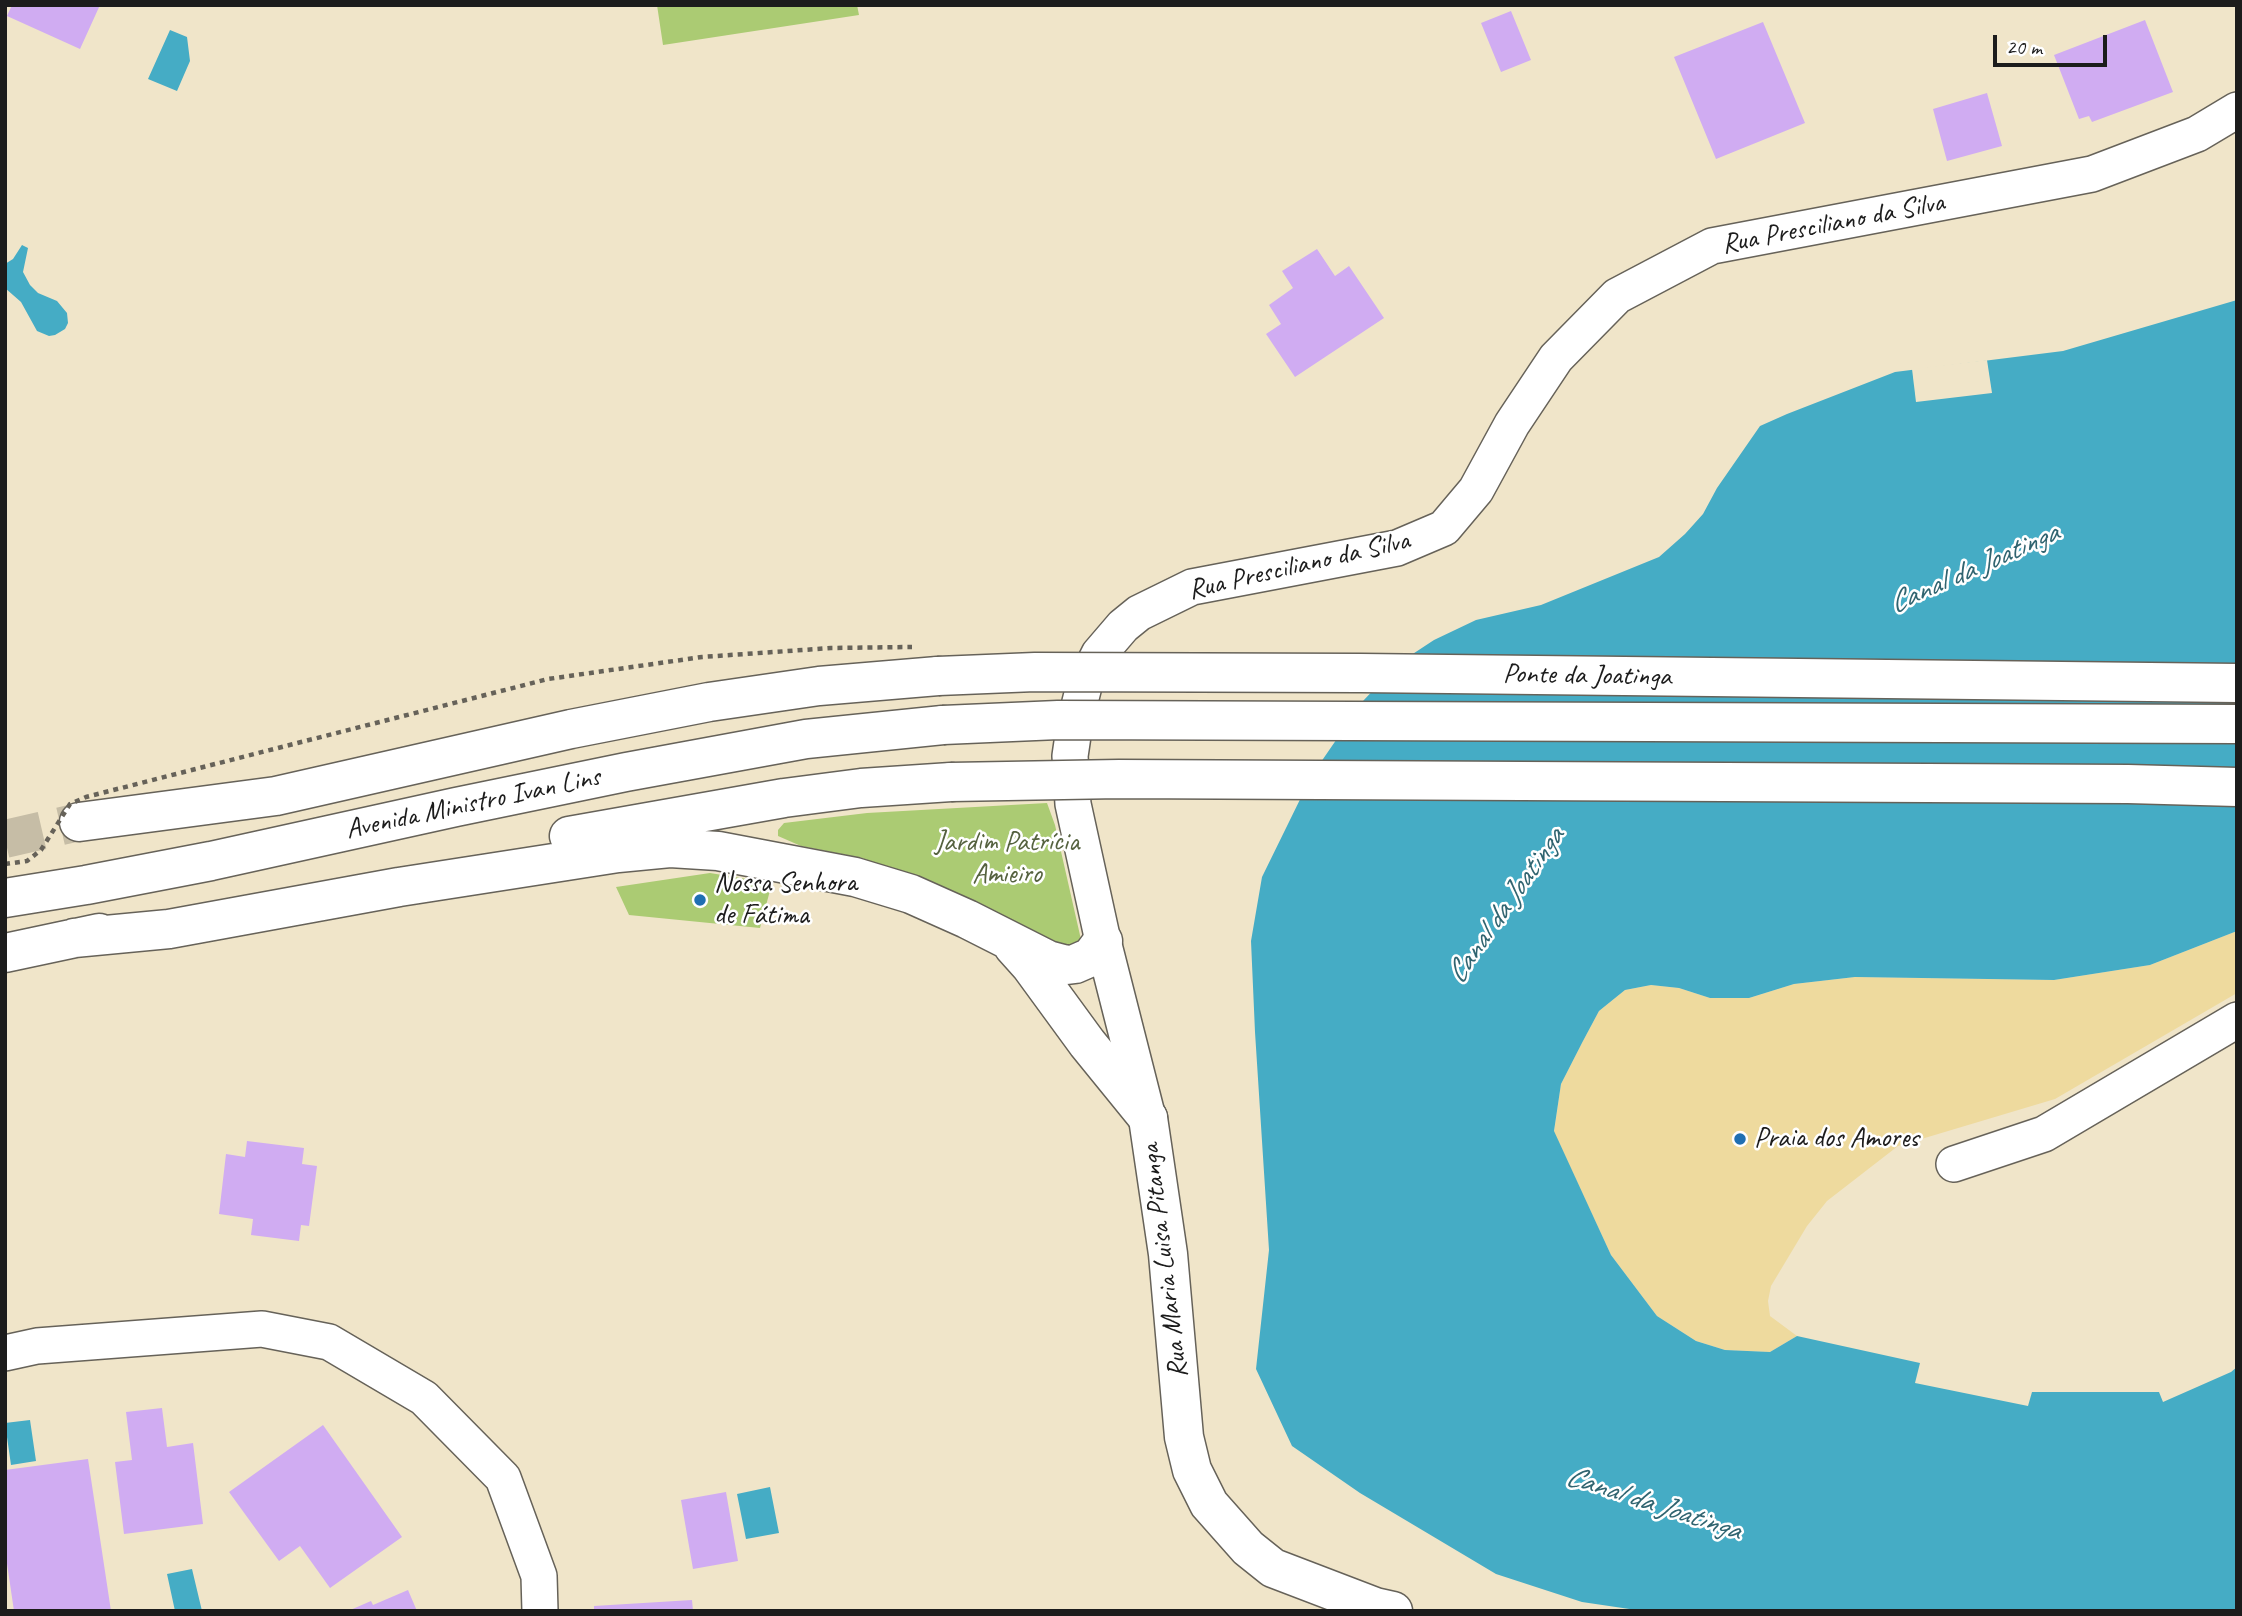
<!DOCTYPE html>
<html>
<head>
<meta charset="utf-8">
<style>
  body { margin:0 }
  #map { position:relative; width:2242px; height:1616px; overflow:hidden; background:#f0e5c9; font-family:Caveat,sans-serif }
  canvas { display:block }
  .frame { position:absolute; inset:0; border:7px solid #1c1c1c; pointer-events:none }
  .scale { position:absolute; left:1993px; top:35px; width:114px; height:32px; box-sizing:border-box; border:4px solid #1c1c1c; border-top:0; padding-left:9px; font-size:21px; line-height:24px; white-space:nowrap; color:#1c1c1c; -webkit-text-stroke:5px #fff; paint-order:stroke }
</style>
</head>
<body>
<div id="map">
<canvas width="2242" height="1616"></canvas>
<div class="frame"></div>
<div class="scale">20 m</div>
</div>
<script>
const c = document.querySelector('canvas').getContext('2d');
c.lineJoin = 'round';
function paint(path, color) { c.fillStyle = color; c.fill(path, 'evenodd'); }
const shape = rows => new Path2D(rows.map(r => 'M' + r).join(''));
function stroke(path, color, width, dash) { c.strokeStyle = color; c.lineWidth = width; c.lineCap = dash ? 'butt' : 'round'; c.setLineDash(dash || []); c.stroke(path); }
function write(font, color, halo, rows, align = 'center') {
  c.font = font + ' Caveat,sans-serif'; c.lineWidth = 5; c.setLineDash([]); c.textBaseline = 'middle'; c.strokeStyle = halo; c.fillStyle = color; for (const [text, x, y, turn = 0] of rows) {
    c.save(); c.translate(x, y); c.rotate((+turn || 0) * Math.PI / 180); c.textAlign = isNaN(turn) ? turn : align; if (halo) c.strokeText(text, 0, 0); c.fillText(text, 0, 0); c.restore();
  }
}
paint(shape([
  [657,5,857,5,859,15,663,45],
  [1047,803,1055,825,1082,944,1064,951,942,889,862,858,801,846,778,836,778,830,784,823,867,813],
  [710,873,772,883,760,928,629,915,616,887]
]), '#abcb73');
paint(shape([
  [2237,931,2237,993,2055,1099,1898,1146,1827,1201,1807,1226,1771,1286,1768,1301,1770,1316,1797,1336,1770,1352,1725,1350,1696,1341,1657,1316,1611,1255,1554,1132,1561,1084,1583,1041,1599,1011,1625,990,1651,985,1679,988,1710,998,1749,998,1794,984,1855,977,2054,980,2150,965]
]), '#eeda9e');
paint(shape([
  [170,30,187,37,190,61,177,91,148,79],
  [22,245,28,248,23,272,30,285,38,293,57,301,67,313,68,323,65,329,55,335,49,336,37,331,21,302,5,288,5,264,13,259],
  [2237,300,2237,931,2150,965,2054,980,1855,977,1794,984,1749,998,1710,998,1679,988,1651,985,1625,990,1599,1011,1583,1041,1561,1084,1554,1131,1611,1255,1657,1316,1696,1341,1725,1350,1770,1352,1797,1336,1920,1363,1915,1383,2028,1406,2032,1392,2159,1392,2163,1402,2231,1372,2237,1367,2237,1611,1643,1611,1582,1602,1496,1574,1360,1493,1292,1446,1256,1369,1269,1250,1255,1032,1251,941,1262,877,1312,775,1363,701,1399,663,1434,640,1476,620,1541,605,1659,557,1685,534,1703,514,1717,488,1760,426,1787,414,1895,372,2063,351],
  [30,1420,36,1461,11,1465,5,1423],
  [770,1487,779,1533,746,1539,737,1494],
  [192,1569,202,1611,175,1611,167,1574]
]), '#45acc5');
paint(shape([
  [1987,360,1992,393,1916,402,1912,369]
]), '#f0e5c9');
paint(shape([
  [12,5,100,5,80,49,7,16],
  [1511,11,1531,60,1501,72,1481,23],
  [2145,20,2173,92,2092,122,2089,116,2079,119,2054,55],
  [1763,22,1805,123,1716,159,1674,57],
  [1987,93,2002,146,1947,161,1933,109],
  [1317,249,1335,276,1349,266,1384,318,1295,377,1266,334,1281,324,1269,305,1293,288,1282,271],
  [247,1141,304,1148,302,1164,317,1166,309,1226,301,1225,299,1241,251,1235,253,1219,219,1214,226,1154,245,1157],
  [162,1408,167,1447,193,1443,203,1524,124,1534,115,1462,132,1460,126,1412],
  [323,1425,402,1537,330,1588,300,1546,279,1561,229,1492],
  [88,1459,111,1611,14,1611,5,1550,5,1470],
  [726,1492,738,1561,693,1569,681,1500],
  [408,1590,417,1611,348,1611,371,1601,373,1605],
  [692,1600,693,1611,594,1611,594,1606]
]), '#d0acf2');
stroke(shape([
  [5,839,79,822]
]), '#c6bda6', 38, [38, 19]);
const minor = shape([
  [1148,1118,1103,941,1073,804,1070,756,1075,722,1085,682,1099,654,1123,626,1139,613,1192,587,1397,548,1444,528,1476,490,1512,424,1556,358,1617,296,1712,246,2092,174,2197,134,2237,110],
  [1954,1164,2044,1134,2237,1020],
  [5,1353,37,1346,262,1329,329,1342,424,1398,503,1478,539,1576,540,1611]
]);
const tertiary = shape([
  [1148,1118,1168,1254,1184,1437,1192,1470,1209,1504,1248,1548,1273,1568,1375,1607,1393,1611]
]);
const trunk = shape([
  [79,822,276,796,571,729,709,702,819,686,938,676],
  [569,836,784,798,861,788,951,782],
  [5,898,86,885,211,861,456,807,626,772,806,739,943,725],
  [74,938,169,929,399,887,618,853,670,848,718,851,855,877,911,894,967,919,1048,960,1067,965,1075,964,1091,957,1103,941],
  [1013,946,1030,965,1087,1043,1148,1118],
  [5,953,99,933]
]);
stroke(minor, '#666259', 38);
stroke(tertiary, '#666259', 41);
stroke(trunk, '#666259', 41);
stroke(minor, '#fff', 35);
stroke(tertiary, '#fff', 38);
stroke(trunk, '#fff', 38);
const trunkBridge = shape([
  [938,676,1035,672,1361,673,2237,683],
  [943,725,1058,720,2237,724],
  [951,782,1119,779,2128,784,2237,787]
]);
stroke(trunkBridge, '#666259', 41, []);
stroke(shape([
  [5,864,27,861,41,850,70,804,86,797,548,679,702,657,831,648,912,647]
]), '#666259', 4.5, [5, 5]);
stroke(trunkBridge, '#fff', 38);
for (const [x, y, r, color] of [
  [700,900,7,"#1f6fb2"],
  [1740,1139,7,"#1f6fb2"]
]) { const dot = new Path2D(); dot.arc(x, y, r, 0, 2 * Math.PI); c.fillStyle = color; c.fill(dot); stroke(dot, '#fff', 2.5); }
write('28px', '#1c1c1c', '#fff', [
  ["Rua Presciliano da Silva",1833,224,-11],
  ["Rua Presciliano da Silva",1299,566,-13],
  ["Ponte da Joatinga",1587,676,1],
  ["Avenida Ministro Ivan Lins",473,804,-12],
  ["Rua Maria Luisa Pitanga",1165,1261,-97]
]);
write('28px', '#55623f', '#fff', [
  ["Jardim Patrícia",1007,843],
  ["Amieiro",1007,875]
]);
write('28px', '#1c1c1c', '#fff', [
  ["Nossa Senhora",714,884],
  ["de Fátima",714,916],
  ["Praia dos Amores",1754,1139]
], 'left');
write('italic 30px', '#306470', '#fff', [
  ["Canal da Joatinga",1974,569,-24],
  ["Canal da Joatinga",1506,906,-55],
  ["Canal da Joatinga",1653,1504,18]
]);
</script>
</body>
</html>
